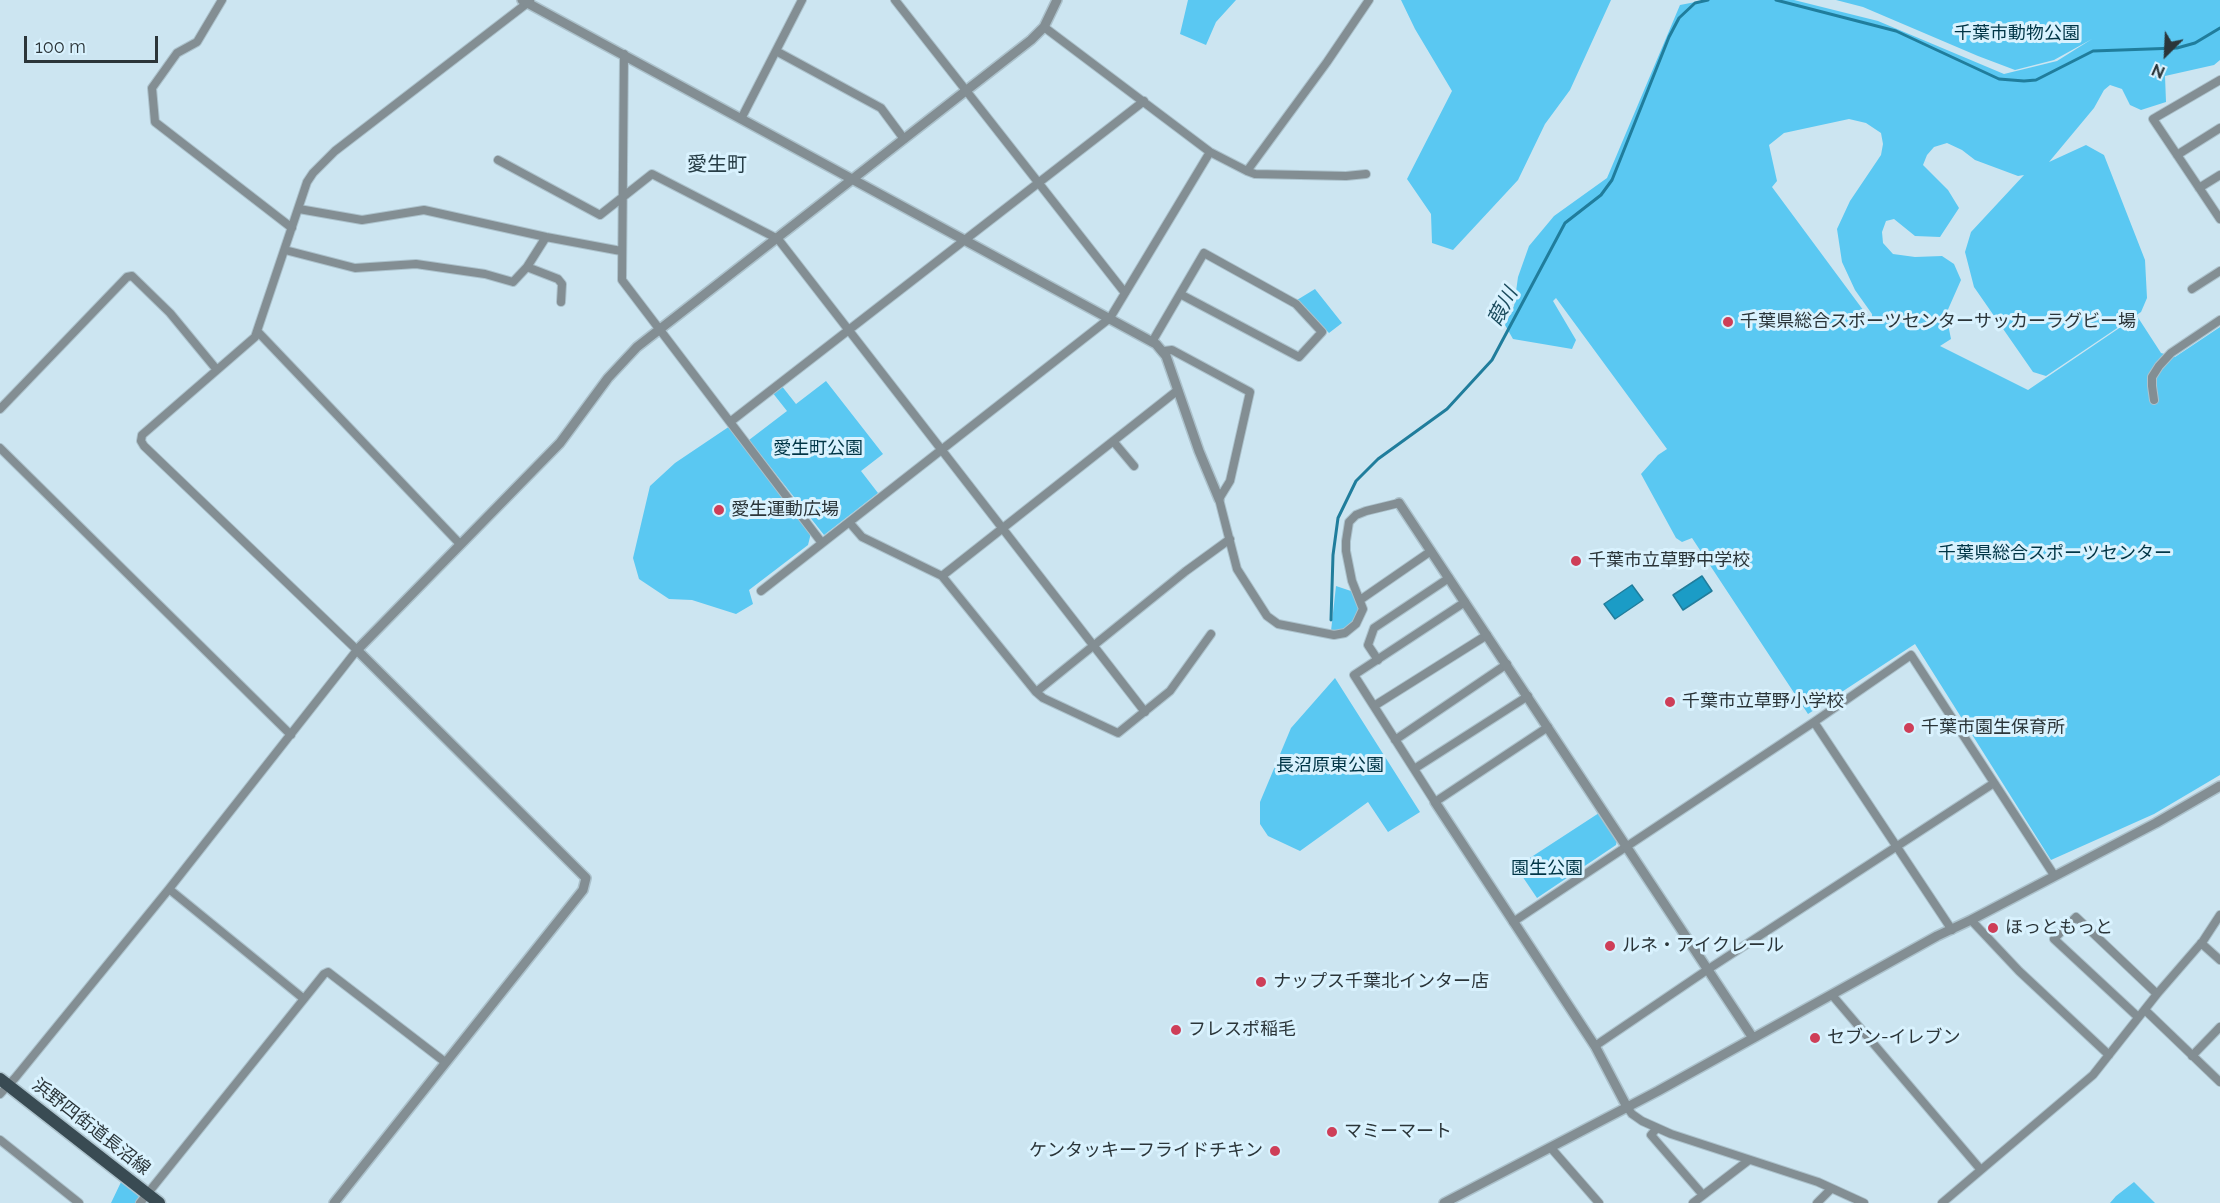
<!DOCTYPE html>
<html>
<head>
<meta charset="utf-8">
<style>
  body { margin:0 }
  #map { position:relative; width:2220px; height:1203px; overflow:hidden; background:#cce5f1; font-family:Raleway,sans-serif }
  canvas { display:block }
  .north { position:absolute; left:2136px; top:24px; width:60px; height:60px; -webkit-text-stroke:4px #d9f2fe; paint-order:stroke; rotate:204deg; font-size:16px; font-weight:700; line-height:24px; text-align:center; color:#2b3539 }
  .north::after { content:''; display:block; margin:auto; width:21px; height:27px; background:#2b3539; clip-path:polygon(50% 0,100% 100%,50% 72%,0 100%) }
  .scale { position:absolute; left:24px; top:36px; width:134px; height:27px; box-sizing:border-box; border:3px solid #2b3539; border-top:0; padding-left:8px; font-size:18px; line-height:21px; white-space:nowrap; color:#2b3539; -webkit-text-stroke:4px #d9f2fe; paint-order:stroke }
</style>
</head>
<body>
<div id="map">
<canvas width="2220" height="1203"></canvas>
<div class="north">N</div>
<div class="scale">100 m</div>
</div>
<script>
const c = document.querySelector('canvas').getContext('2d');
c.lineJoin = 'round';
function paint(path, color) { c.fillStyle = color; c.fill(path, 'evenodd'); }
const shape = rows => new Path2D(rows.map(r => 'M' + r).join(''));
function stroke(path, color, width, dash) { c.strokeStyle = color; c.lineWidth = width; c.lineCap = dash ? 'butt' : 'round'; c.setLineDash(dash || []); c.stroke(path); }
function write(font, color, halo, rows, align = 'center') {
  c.font = font + ' Raleway,"Noto Sans JP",sans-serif'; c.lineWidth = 6; c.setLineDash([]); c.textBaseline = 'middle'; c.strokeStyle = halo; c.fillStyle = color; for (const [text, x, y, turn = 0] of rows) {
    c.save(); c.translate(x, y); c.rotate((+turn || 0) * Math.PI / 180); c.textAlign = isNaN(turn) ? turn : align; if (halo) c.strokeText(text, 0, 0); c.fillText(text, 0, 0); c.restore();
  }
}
paint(shape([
  [1188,0,1236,0,1216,22,1206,45,1180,34],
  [1401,0,1611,0,1570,90,1545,124,1518,180,1453,250,1432,243,1431,214,1407,179,1452,91,1415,29],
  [1706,0,1794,0,1878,21,2004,74,2057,61,2092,39,2054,60,2015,70,1978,56,1863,7,1836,0,2220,0,2220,60,2214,65,2165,76,2166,102,2141,110,2130,105,2122,89,2110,85,2104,90,2094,108,2049,162,2086,145,2104,155,2145,260,2147,298,2141,312,2046,376,2033,372,1974,287,1965,252,1971,232,2024,175,2018,176,1975,160,1962,150,1947,143,1934,147,1927,155,1923,165,1948,190,1959,208,1940,237,1915,236,1894,219,1886,221,1882,232,1883,243,1893,254,1915,257,1942,256,1954,264,1961,280,1946,314,1951,339,1940,346,2028,390,2137,316,2161,353,2175,357,2220,327,2220,775,2154,814,2051,860,1915,644,1808,714,1692,538,1682,542,1676,538,1641,474,1658,455,1667,449,1556,298,1553,301,1576,340,1572,349,1513,339,1505,325,1514,306,1518,277,1529,246,1554,216,1607,178,1680,5],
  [1849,119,1866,123,1881,133,1883,144,1881,155,1850,201,1837,229,1842,262,1855,290,1872,314,1872,322,1772,187,1777,181,1769,145,1784,133],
  [1315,289,1342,323,1329,333,1297,300],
  [826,381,883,454,861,471,878,493,824,535,749,440,787,411,772,392,781,385,796,404],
  [730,426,811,533,808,545,749,590,753,604,736,614,692,600,669,599,639,579,633,558,650,486,675,463],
  [1336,586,1354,592,1358,604,1358,611,1353,623,1343,630,1331,631],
  [1335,678,1420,812,1388,832,1368,802,1300,851,1268,836,1260,824,1260,802,1291,728],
  [1599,813,1617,840,1616,845,1537,898,1516,867],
  [122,1180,140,1195,136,1203,111,1203],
  [2134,1182,2155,1203,2110,1203,2116,1196]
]), '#5ac8f2');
const water = shape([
  [1702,576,1712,591,1683,610,1673,595,1702,576],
  [1632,585,1643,600,1615,619,1604,604,1632,585]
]);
paint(water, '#1b9cc6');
stroke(water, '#207d9c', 1.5);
stroke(shape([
  [1776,0,1896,31,1999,79,2024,81,2036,80,2093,51,2177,48,2195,43,2220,28],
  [1331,620,1333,555,1338,518,1356,481,1378,459,1447,409,1492,360,1565,223,1601,195,1612,180,1669,37,1679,18,1695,3,1708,0]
]), '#207d9c', 3);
const minor = shape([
  [222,0,197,42,177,53,152,88,155,122,292,228],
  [895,0,1125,293],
  [1044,27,1210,152,1247,171,1255,174,1346,176,1366,174],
  [776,51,881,108,904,139],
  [624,54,622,280,822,543],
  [2220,80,2153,119,2220,219],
  [741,119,802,0],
  [2177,155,2220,128],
  [498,160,600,215,652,174,778,239,1145,712],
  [1247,171,1327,62,1369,0],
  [2199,188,2220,175],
  [299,209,362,220,424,210,546,237,621,251],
  [285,250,355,268,416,264,485,274,513,282,527,267,546,237],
  [527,267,558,279,562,284,561,302],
  [2192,289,2220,271],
  [258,332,460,544],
  [1152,342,1180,294,1204,253,1296,304,1322,332,1299,357,1180,294],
  [1164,351,1172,350,1250,392,1230,481,1219,499,1237,569,1267,616,1278,624,1334,635,1345,633,1356,624,1363,609,1352,581,1346,551,1346,541,1349,522,1356,515,1366,511,1399,503],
  [2154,400,2152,386,2152,377,2159,366,2171,353,2220,320],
  [0,409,127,277,132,276,170,313,217,370],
  [730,422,1144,101],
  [1113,441,1134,466],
  [0,448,291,735],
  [849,522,862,537,942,576,1036,692,1043,698,1118,733,1170,691,1211,634],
  [942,576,1178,390],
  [761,591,1110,318,1210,152],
  [1360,600,1431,551],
  [1465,602,1354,675,1435,802,1548,727],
  [1378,660,1368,645,1374,628,1449,578],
  [1036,692,1186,571,1230,539],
  [1374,706,1487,635],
  [1814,722,1952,930],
  [1395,740,1507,664],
  [1414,769,1528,696],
  [169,889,304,999],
  [1971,920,2019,971,2109,1055],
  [1513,922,1814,722,1911,655,2054,875],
  [2201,943,2220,960],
  [1832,995,1981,1170],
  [2145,1010,2220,1082],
  [2138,1017,2054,939,2076,917,2157,994],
  [1595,1046,1707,970,1994,783],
  [2192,1056,2220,1027],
  [0,1094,15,1078,169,889,357,650,144,446,141,441,142,435,255,337,307,182,313,173,335,151,530,1],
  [1627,1107,1632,1114,1642,1121,1671,1134,1818,1182,1864,1203],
  [1657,1128,1651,1135,1703,1195],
  [0,1140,79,1203],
  [1551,1148,1599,1203],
  [140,1203,324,974,328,972,445,1062],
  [1693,1203,1749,1160],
  [1817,1203,1831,1189],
  [1942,1203,2093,1075,2157,994,2203,941,2220,915]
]);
const tertiary = shape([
  [522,0,1156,344,1166,356,1199,451,1219,499],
  [1399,503,1753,1038],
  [1435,802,1595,1046,1627,1107],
  [334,1203,583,890,586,878,357,650,560,443,608,378,637,347,1031,40,1044,27,1057,0],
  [1444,1203,1658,1091,1937,936,1971,920,2156,823,2220,786]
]);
const primary = shape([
  [0,1079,159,1203]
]);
stroke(minor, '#acc2cc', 10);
stroke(tertiary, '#acc2cc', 12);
stroke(primary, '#acc2cc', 15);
stroke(minor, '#838e93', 8);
stroke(tertiary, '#838e93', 9);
stroke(primary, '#394b53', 12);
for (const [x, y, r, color] of [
  [1728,322,6,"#ce3e58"],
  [719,510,6,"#ce3e58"],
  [1576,561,6,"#ce3e58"],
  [1670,702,6,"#ce3e58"],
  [1909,728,6,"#ce3e58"],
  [1993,928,6,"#ce3e58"],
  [1610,946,6,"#ce3e58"],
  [1261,982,6,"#ce3e58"],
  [1176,1030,6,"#ce3e58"],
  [1815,1038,6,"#ce3e58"],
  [1332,1132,6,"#ce3e58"],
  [1275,1151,6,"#ce3e58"]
]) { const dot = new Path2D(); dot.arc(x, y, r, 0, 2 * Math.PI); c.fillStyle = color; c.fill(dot); stroke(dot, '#d9f2fe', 2); }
write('18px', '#003546', '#d9f2fe', [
  ["千葉市動物公園",2017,34],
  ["愛生町公園",818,449],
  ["千葉県総合スポーツセンター",2055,554],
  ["長沼原東公園",1330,766],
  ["園生公園",1547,869]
]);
write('18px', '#2b3539', '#d9f2fe', [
  ["千葉県総合スポーツセンターサッカーラグビー場",1740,322],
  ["愛生運動広場",731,510],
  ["千葉市立草野中学校",1588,561],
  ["千葉市立草野小学校",1682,702],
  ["千葉市園生保育所",1921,728],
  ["ほっともっと",2005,928],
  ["ルネ・アイクレール",1622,946],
  ["ナップス千葉北インター店",1273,982],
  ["フレスポ稲毛",1188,1030],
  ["セブン-イレブン",1827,1038],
  ["マミーマート",1344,1132],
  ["ケンタッキーフライドチキン",1263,1151,"right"]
], 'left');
write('18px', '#2b3539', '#d9f2fe', [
  ["浜野四街道長沼線",91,1127,38]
]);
write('20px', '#273d46', '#d9f2fe', [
  ["愛生町",717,165]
]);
write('italic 20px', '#1c4c5e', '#d9f2fe', [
  ["葭川",1503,307,-62]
]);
</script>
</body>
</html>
